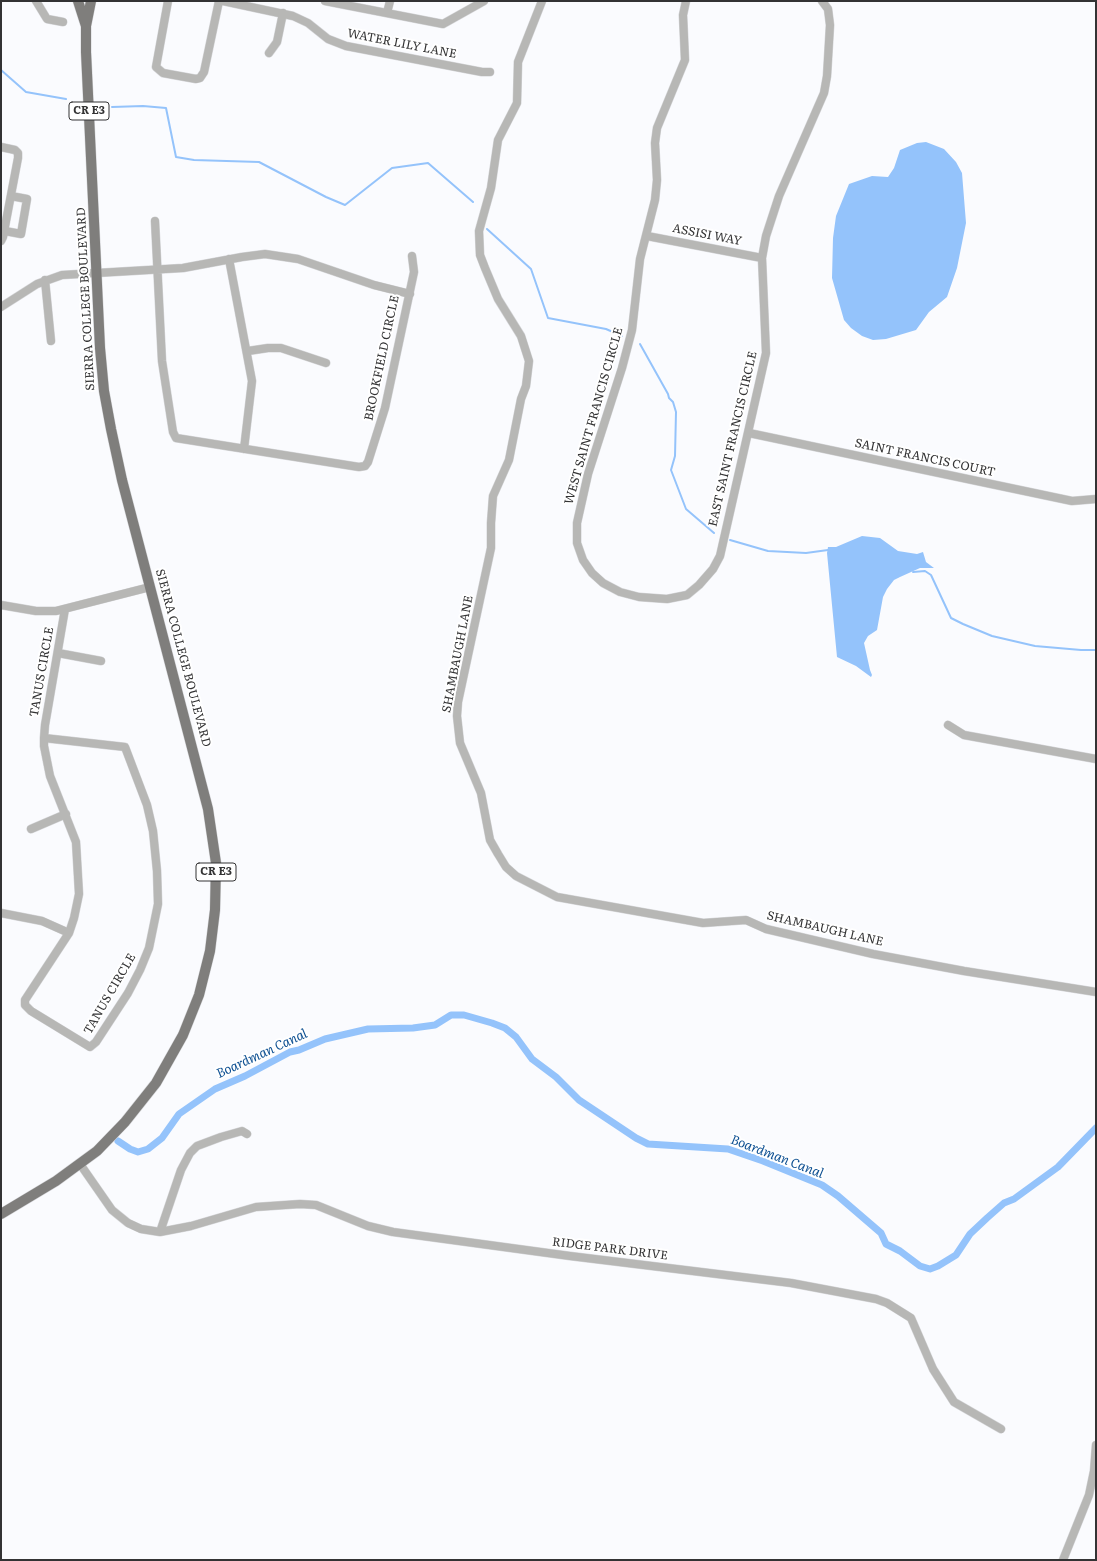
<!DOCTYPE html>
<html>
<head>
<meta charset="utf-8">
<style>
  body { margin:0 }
  #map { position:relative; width:1097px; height:1561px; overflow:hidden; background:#fafbfe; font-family:Literata,serif }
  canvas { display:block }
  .frame { position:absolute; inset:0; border:2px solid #333334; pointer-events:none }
</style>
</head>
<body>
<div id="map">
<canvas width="1097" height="1561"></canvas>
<div class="frame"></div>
</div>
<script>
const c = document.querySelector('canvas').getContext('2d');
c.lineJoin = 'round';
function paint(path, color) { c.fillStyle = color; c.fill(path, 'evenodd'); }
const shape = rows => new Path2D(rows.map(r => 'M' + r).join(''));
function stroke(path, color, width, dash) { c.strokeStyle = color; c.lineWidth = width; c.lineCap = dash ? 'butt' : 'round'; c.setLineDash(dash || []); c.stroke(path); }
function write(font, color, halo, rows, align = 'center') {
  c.font = font + ' Literata,serif'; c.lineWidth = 4; c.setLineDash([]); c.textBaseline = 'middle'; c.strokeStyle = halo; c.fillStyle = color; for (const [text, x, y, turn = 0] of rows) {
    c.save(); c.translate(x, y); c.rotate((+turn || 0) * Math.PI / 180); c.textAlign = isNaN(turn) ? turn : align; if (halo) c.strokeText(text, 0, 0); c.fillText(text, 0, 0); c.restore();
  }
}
paint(shape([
  [926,142,944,149,956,162,962,173,966,223,957,268,947,297,929,312,916,330,886,339,873,340,862,336,851,328,844,320,832,278,833,238,836,216,849,184,872,176,888,177,894,168,900,150,917,143],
  [862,536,880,538,898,551,917,554,923,552,926,562,934,568,920,568,900,577,894,580,887,589,883,597,877,630,868,636,864,643,870,670,872,675,871,677,856,666,837,657,827,553,828,547,836,547]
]), '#94c3fb');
stroke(shape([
  [1,70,26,92,66,99],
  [112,107,143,106,166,108,176,157,194,160,259,162,326,197,345,205,392,168,428,163,473,202],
  [487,229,531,269,548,318,606,329,622,336],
  [640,344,668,394,669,398,673,402,676,412,675,456,671,470,686,509,714,533],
  [730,540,768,551,806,553,828,550],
  [913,572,925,571,931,575,951,618,963,624,992,636,1035,646,1081,650,1096,650]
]), '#94c3fb', 2);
stroke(shape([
  [118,1141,130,1149,138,1152,148,1149,162,1138,179,1114,215,1089,245,1076,290,1052,299,1050,325,1039,368,1029,413,1028,435,1025,451,1015,464,1015,492,1023,505,1028,516,1037,532,1059,556,1077,579,1100,636,1138,648,1144,728,1149,763,1161,822,1185,838,1196,881,1233,886,1244,900,1251,920,1266,930,1269,938,1266,956,1255,970,1234,987,1218,1004,1203,1014,1199,1058,1167,1096,1128]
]), '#94c3fb', 7);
const minor = shape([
  [36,1,47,19,63,22],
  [168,1,156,67,163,73,196,79,200,78,204,72,219,1],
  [223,1,293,16,308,23,328,39,346,46,482,72,490,72],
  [325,1,443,24,484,1],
  [542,1,518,62,517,103,498,140,491,188,479,231,480,255,485,268,498,299,521,336,529,361,526,386,521,399,509,460,493,496,491,523,491,548,458,702,457,716,460,743,481,793,490,840,498,854,506,867,516,876,557,897,703,923,746,920,766,929,873,954,964,971,1096,992],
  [686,1,683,15,685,60,657,128,655,143,657,180,655,200,640,259,632,330,622,368,588,474,577,523,577,543,583,560,592,573,603,583,620,592,639,597,667,599,687,595,699,585,713,569,720,556,766,353,762,258,766,236,779,196,824,93,827,76,830,25,828,9,822,1],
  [387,13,390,1],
  [269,53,277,42,283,13],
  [1,147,15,150,18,153,18,158,3,237,1,241],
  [155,221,162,361,173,432,176,438,359,467,365,466,368,462,385,408,414,272,412,256],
  [5,231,21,234,27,199,11,196],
  [647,236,762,258],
  [229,259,252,381,244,449],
  [45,280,51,341],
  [1,307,37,284,62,275,183,268,242,257,265,254,298,259,374,285,410,294],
  [248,351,268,348,281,348,326,363],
  [749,433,1072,501,1096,499],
  [1,605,36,611,56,611,150,587],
  [58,653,101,661],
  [948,725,964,735,1096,759],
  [44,738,125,747,147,805,153,831,157,871,158,904,149,948,140,970,128,993,96,1042,90,1047,31,1011,25,1005,25,1000,69,933,74,918,79,894,76,842,50,776,44,746,44,738,45,725,65,609],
  [31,829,66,814],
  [1,913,42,921,69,933],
  [80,1164,112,1210,128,1223,141,1229,160,1232,191,1226,256,1207,300,1204,316,1205,368,1226,393,1232,570,1256,791,1283,876,1299,887,1303,911,1318,933,1369,954,1402,1001,1429],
  [160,1232,181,1170,190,1153,197,1146,221,1137,242,1131,247,1134],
  [1063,1560,1089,1495,1094,1471,1096,1445]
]);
const major = shape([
  [78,1,86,26],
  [1,1214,56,1181,97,1151,125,1122,156,1083,183,1035,199,995,210,951,215,910,216,863,208,809,122,480,111,429,104,391,100,348,86,52,86,26,91,1]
]);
stroke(minor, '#d6d7da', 9);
stroke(major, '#d6d7da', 11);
stroke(minor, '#b7b7b5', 8);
stroke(major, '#7f7e7c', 10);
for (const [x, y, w] of [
  [89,111,40],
  [216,872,40]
]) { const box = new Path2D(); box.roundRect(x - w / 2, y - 9, w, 18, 3); c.fillStyle = '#fff'; c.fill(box); stroke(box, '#333334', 1); }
write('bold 11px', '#333334', null, [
  ["CR E3",89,111],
  ["CR E3",216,872]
]);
write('12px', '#333334', '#fff', [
  ["WATER LILY LANE",402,44,11],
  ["ASSISI WAY",707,235,11],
  ["SIERRA COLLEGE BOULEVARD",86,299,-93],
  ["BROOKFIELD CIRCLE",382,358,-78],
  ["WEST SAINT FRANCIS CIRCLE",594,416,-74],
  ["EAST SAINT FRANCIS CIRCLE",733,439,-77],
  ["SAINT FRANCIS COURT",925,458,12],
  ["SHAMBAUGH LANE",458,654,-79],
  ["SIERRA COLLEGE BOULEVARD",183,658,75],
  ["TANUS CIRCLE",42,672,-80],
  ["SHAMBAUGH LANE",825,929,13],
  ["TANUS CIRCLE",110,994,-60],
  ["RIDGE PARK DRIVE",610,1249,7]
]);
write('italic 13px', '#0e5092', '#fff', [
  ["Boardman Canal",262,1054,-25],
  ["Boardman Canal",777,1157,21]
]);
</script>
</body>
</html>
